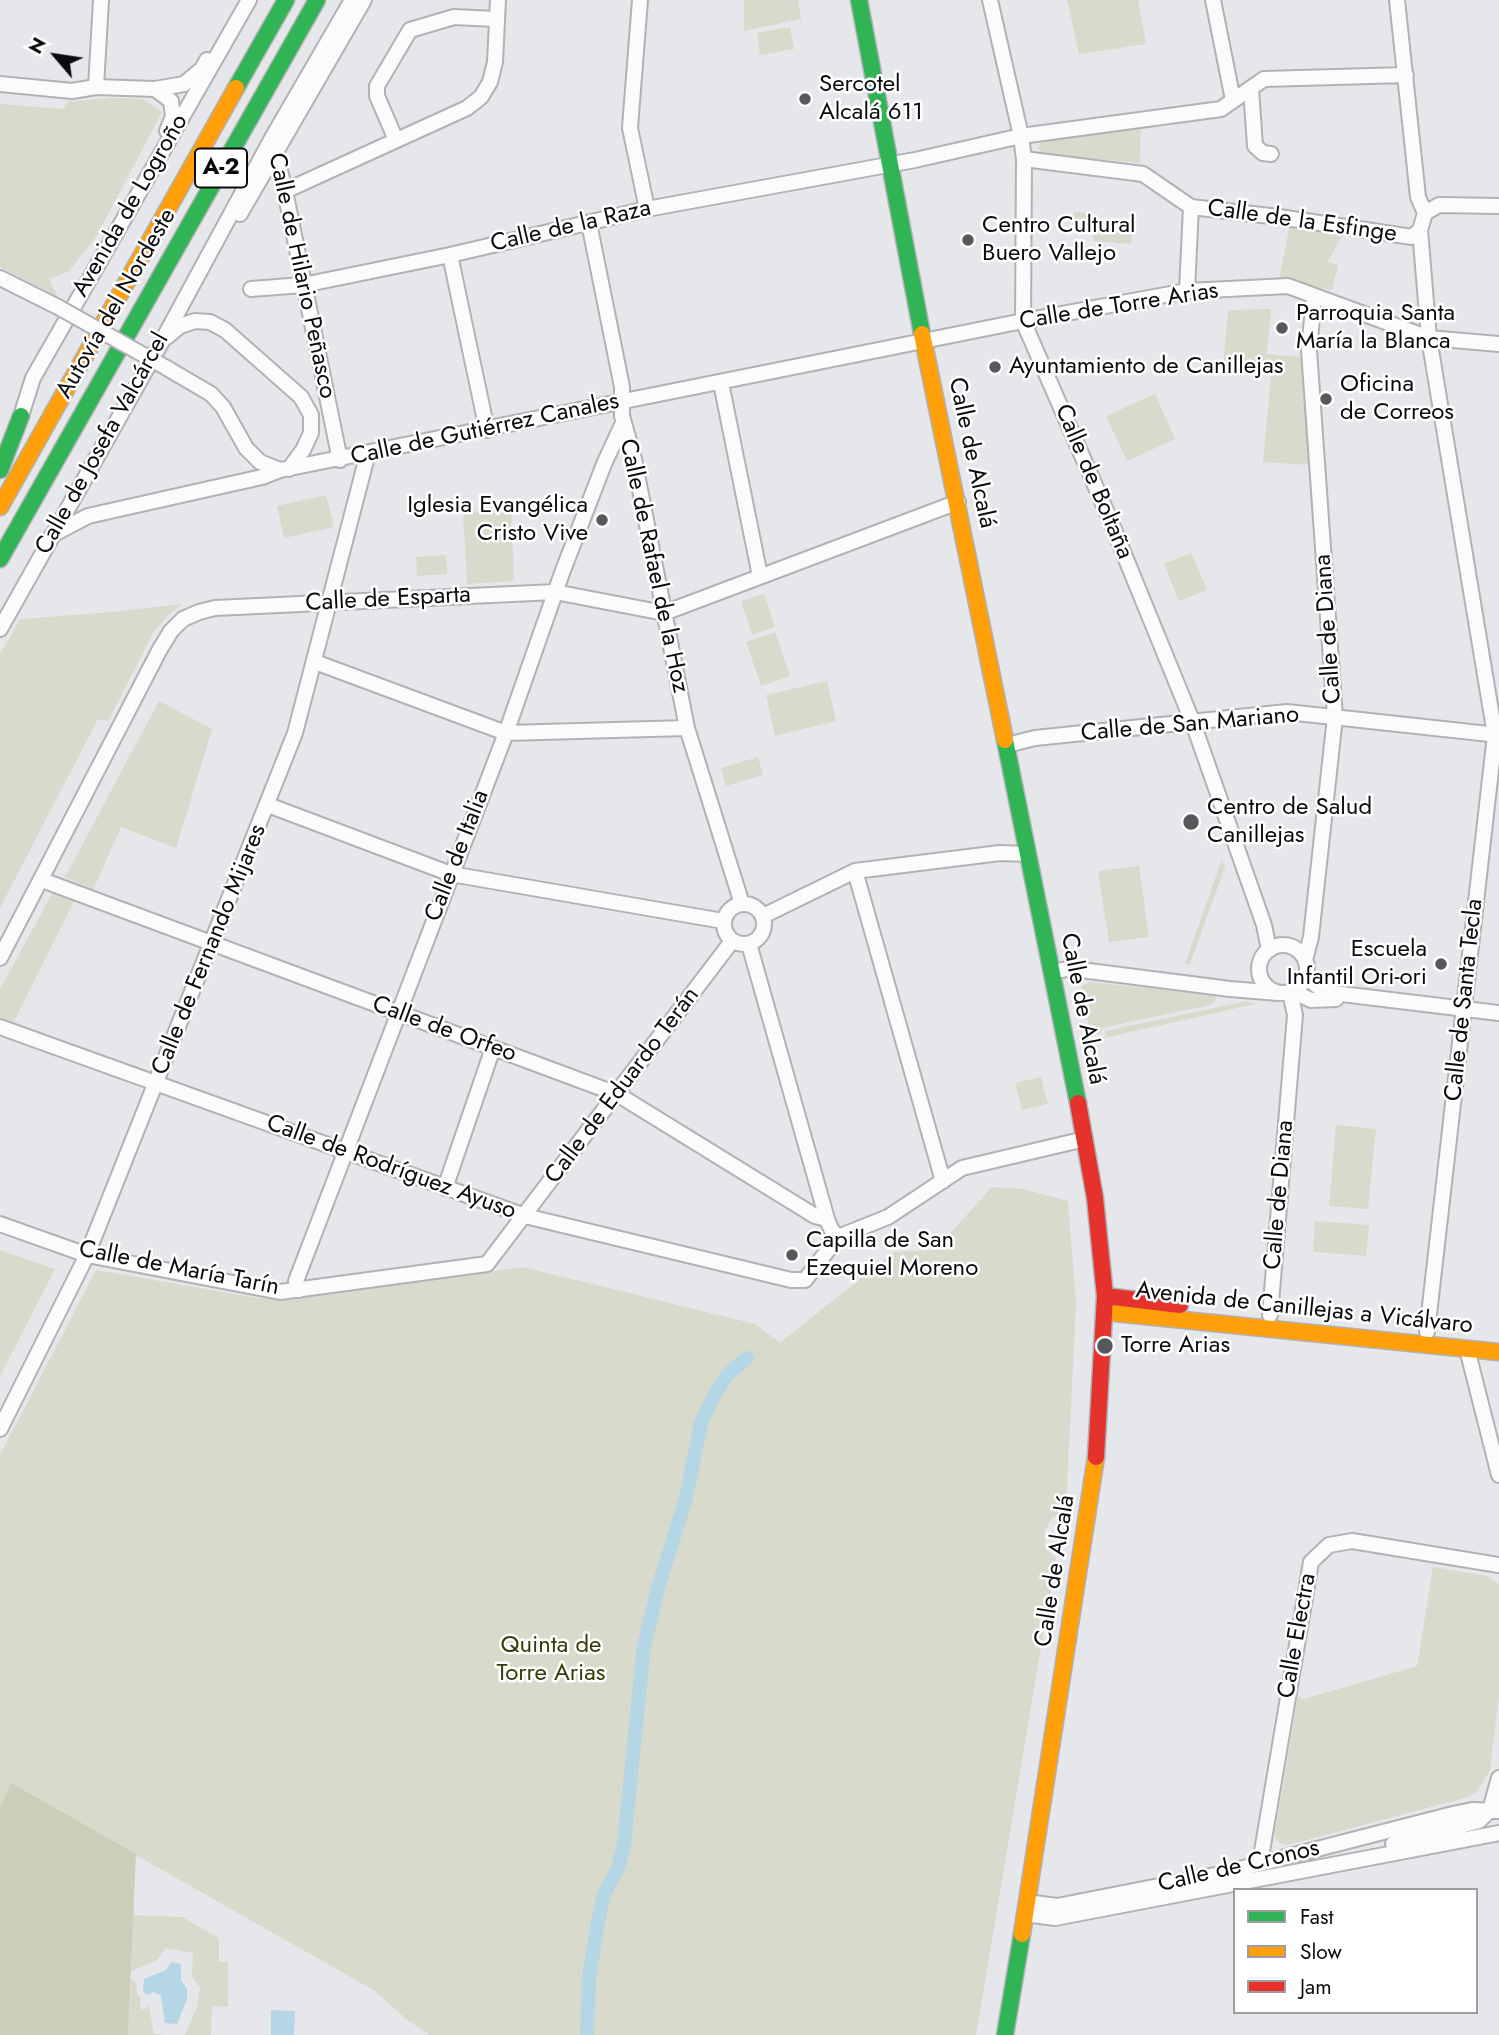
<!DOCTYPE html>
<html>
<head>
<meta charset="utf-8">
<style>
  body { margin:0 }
  #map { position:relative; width:1499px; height:2035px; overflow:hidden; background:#e5e7eb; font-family:Jost,sans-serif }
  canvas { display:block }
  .legend { position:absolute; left:1233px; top:1888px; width:245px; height:126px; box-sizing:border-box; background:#fff; border:2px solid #9d9d9f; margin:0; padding:9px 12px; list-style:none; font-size:21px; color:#0a0b0e }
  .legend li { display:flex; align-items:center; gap:14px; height:35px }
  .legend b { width:35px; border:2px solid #9d9d9f }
  .north { position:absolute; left:21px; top:21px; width:70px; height:70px; -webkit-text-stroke:5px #fff; paint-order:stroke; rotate:299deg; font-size:19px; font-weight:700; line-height:28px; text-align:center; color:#0a0b0e }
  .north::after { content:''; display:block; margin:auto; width:24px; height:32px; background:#0a0b0e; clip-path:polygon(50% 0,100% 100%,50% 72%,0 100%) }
</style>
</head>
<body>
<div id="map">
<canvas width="1499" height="2035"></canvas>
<ul class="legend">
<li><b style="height:9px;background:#30b455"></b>Fast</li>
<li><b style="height:9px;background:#ff9f0a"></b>Slow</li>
<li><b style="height:9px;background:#e5322d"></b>Jam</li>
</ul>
<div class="north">N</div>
</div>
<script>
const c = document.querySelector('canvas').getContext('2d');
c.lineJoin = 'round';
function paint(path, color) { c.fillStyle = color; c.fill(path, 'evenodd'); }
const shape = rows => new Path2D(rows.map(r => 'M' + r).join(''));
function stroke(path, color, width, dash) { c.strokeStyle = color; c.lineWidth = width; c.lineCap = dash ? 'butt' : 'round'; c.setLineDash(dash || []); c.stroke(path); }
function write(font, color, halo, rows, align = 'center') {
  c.font = font + ' Jost,sans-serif'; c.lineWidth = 5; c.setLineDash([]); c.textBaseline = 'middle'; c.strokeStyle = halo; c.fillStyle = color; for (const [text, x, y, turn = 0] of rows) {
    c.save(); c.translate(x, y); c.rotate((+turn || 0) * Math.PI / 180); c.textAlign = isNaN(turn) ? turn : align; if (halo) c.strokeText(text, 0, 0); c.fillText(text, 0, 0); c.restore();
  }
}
paint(shape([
  [744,0,798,0,801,19,744,31],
  [1067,0,1138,0,1146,44,1079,54],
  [790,27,794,49,760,55,757,33],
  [115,98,143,99,162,112,96,237,69,271,49,279,58,297,0,267,0,104,62,109,69,101],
  [1141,128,1140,163,1043,154,1038,148,1043,139],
  [1074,212,1089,213,1089,222,1118,224,1119,220,1133,221,1131,244,1093,241,1094,225,1073,221],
  [1290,223,1342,236,1328,262,1338,265,1332,290,1279,280],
  [1271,309,1267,354,1301,357,1310,465,1263,462,1271,375,1223,370,1228,310],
  [1155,394,1175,439,1127,461,1106,416],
  [326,495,334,527,284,538,277,506],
  [511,510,514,581,467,584,463,512],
  [1191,553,1207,590,1179,601,1164,564],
  [446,555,447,574,417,576,416,557],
  [764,594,775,627,752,635,741,601],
  [182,604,168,616,153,633,108,721,98,719,0,908,0,654,20,619,101,613],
  [775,632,790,676,761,686,746,642],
  [827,681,836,721,775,736,766,695],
  [159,701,212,729,176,848,121,827,93,890,65,877],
  [758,757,763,775,726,786,721,768],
  [1222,859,1225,867,1190,964,1185,964],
  [1139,866,1149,937,1109,942,1098,871],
  [53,892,75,899,13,1023,0,1017,0,989],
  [1090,982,1216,995,1216,998,1215,1002,1210,1005,1102,1028,1102,1033,1091,1036,1081,991,1081,987],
  [1247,1001,1255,1004,1095,1040,1106,1036,1105,1031],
  [1041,1077,1048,1104,1022,1110,1015,1083],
  [1336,1125,1376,1129,1368,1209,1329,1206],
  [992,1187,1023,1189,1068,1201,1076,1303,1067,1489,1063,1511,1051,1519,1044,1533,1046,1549,1056,1558,976,2035,429,2035,405,2018,375,1991,11,1784,0,1808,0,1455,96,1270,257,1298,289,1300,523,1267,755,1324,780,1343,894,1252,935,1250],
  [1315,1221,1369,1225,1366,1256,1313,1252],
  [0,1250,55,1269,0,1376],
  [1433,1567,1487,1576,1499,1584,1499,1695,1490,1770,1484,1781,1476,1792,1468,1797,1288,1845,1282,1844,1276,1839,1275,1832,1298,1697,1304,1699,1417,1666],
  [133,1915,182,1917,219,1938,219,1962,228,1962,228,2007,212,2006,211,2035,185,2035,197,2007,200,1988,192,1977,193,1953,166,1948,157,1960,131,1971],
  [131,1979,136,1983,137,1995,141,1999,140,2006,143,2010,149,2006,154,2034,166,2035,128,2035]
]), '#d8dacb');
paint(shape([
  [11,1783,136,1854,128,2035,0,2035,0,1808]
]), '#ccceba');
paint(shape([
  [171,1962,181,1964,181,1980,187,1989,187,2000,177,2024,165,2023,161,1995,153,1992,147,1995,143,1991,144,1979,166,1970],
  [271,2010,295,2011,294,2035,271,2035]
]), '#b5d6e5');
stroke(shape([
  [587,2035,589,1978,597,1927,604,1894,618,1868,624,1844,644,1646,658,1588,686,1498,701,1423,715,1394,727,1375,747,1358]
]), '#b5d6e5', 14);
const street = shape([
  [640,0,630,128,647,209],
  [990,0,1021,136,1024,159,1023,321,1108,515,1193,723,1264,925,1269,950],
  [1213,0,1233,100],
  [1397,0,1418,197,1425,213,1420,230,1429,338,1495,735,1427,1332],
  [0,84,72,91,96,87,155,89,184,84,202,69,207,60],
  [96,87,101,0],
  [155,89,171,101,173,116,167,131],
  [1251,89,1255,146,1263,153,1271,154],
  [272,138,285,191,340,460],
  [396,140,377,96,377,86,410,30,454,17,496,19],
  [1024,159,1143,174,1191,207,1279,217,1412,237,1420,230],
  [285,191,467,108,481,97,490,82,495,62,498,0],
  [1425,213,1439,205,1499,206],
  [240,214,364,0],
  [589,223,622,387,622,416,634,459,687,728,742,904],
  [450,255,487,430],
  [0,278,58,307],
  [251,289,303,285,450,255,647,209,915,160,1021,136,1221,109,1264,79,1406,75],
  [1187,291,1191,207],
  [167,337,180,326,195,321,210,322,225,330,301,397,311,415,311,433,303,450,289,469],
  [165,367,211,394,223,407,246,448,260,462,280,470],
  [721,383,760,576],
  [21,416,33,378,249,0],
  [52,535,88,516,262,477,280,470,1023,321,1187,291,1288,286,1429,338,1499,344],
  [0,629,161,343,272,138,352,0],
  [315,662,506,733,687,728],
  [1007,745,1035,738,1287,712,1499,735],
  [268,805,451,874,723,921],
  [855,871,943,1181],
  [42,880,617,1094,815,1216,827,1219],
  '724 924a20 20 0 1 1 40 0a20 20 0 1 1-40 0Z',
  [763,916,855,871,1000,853,1028,854],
  [749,944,827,1219,831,1229,838,1237],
  '1259 969a24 24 0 1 1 48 0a24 24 0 1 1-48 0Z',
  [0,958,160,649,171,631,183,619,199,612,215,608,555,592,664,613,958,502],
  [1305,960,1311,937,1335,717,1309,350,1314,297],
  [1052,972,1067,969,1081,970,1230,989,1278,993],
  [1305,977,1325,992,1499,1013],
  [1292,991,1311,1000,1336,999],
  [0,1027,525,1216,791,1280,805,1280,838,1237,888,1217,962,1168,1085,1139],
  [445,1188,493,1048],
  [0,1224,87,1255,280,1292,487,1264,732,941],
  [299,1290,296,1281,506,733,562,573,604,464,623,423],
  [1270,1315,1295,1015,1290,992],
  [1467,1349,1499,1475],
  [0,1429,87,1255,295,733,368,453],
  [1393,1844,1479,1821,1490,1810,1499,1778],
  [1260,1863,1311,1562,1329,1545,1352,1541,1499,1565],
  [1027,1902,1057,1906,1220,1874,1453,1814,1472,1810,1499,1811],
  [1025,1914,1055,1918,1499,1833]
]);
const fast = shape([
  [859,0,922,334],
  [236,88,286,0],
  [0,470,21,416],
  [0,559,317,0],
  [1005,740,1078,1103],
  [1005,2035,1022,1934]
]);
const slow = shape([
  [922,334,1005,740],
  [0,507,236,88],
  [1105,1312,1499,1352],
  [1022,1934,1096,1457]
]);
const jam = shape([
  [1078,1103,1095,1198,1105,1296,1096,1457],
  [1105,1296,1180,1305]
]);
stroke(street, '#b1b2b5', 18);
stroke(fast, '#b1b2b5', 19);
stroke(slow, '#b1b2b5', 19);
stroke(jam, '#b1b2b5', 19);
stroke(street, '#fbfbfc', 14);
stroke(fast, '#30b455', 16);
stroke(slow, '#ff9f0a', 16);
stroke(jam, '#e5322d', 16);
const streetBridge = shape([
  [58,307,165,367]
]);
stroke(streetBridge, '#b1b2b5', 18, []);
stroke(streetBridge, '#fbfbfc', 14);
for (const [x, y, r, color] of [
  [805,99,7,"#57585b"],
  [968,240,7,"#57585b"],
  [1282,328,7,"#57585b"],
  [995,367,7,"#57585b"],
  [1326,399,7,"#57585b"],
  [602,520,7,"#57585b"],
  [1191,822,9,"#57585b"],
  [1441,964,7,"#57585b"],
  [792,1255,7,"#57585b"],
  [1105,1346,9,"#57585b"]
]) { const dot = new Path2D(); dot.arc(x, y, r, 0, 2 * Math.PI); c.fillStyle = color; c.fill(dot); stroke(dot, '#fff', 2.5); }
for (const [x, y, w] of [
  [221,168,52]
]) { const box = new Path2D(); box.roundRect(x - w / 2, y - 19.5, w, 39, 5); c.fillStyle = '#fff'; c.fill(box); stroke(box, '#0a0b0e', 2); }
write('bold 23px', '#0a0b0e', null, [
  ["A-2",221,168]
]);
write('24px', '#0a0b0e', '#fff', [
  ["Sercotel",819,85],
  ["Alcalá 611",819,113],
  ["Centro Cultural",982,226],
  ["Buero Vallejo",982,254],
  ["Parroquia Santa",1296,314],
  ["María la Blanca",1296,342],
  ["Ayuntamiento de Canillejas",1009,367],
  ["Oficina",1340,385],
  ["de Correos",1340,413],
  ["Iglesia Evangélica",588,506,"right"],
  ["Cristo Vive",588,534,"right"],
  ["Centro de Salud",1207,808],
  ["Canillejas",1207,836],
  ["Escuela",1427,950,"right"],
  ["Infantil Ori-ori",1427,978,"right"],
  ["Capilla de San",806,1241],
  ["Ezequiel Moreno",806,1269],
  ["Torre Arias",1121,1346]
], 'left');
write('24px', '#0a0b0e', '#fff', [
  ["Avenida de Logroño",131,206,-60],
  ["Calle de la Esfinge",1302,222,8],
  ["Calle de la Raza",571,227,-13],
  ["Calle de Hilario Peñasco",301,276,78],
  ["Autovía del Nordeste",117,304,-60],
  ["Calle de Torre Arias",1119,307,-9],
  ["Calle de Gutiérrez Canales",485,430,-12],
  ["Calle de Josefa Valcárcel",103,444,-61],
  ["Calle de Alcalá",971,453,78],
  ["Calle de Boltaña",1093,482,67],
  ["Calle de Rafael de la Hoz",653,566,78],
  ["Calle de Esparta",388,600,-3],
  ["Calle de Diana",1329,629,-94],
  ["Calle de San Mariano",1190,725,-5],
  ["Calle de Italia",458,856,-69],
  ["Calle de Fernando Mijares",210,950,-68],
  ["Calle de Santa Tecla",1465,1000,-84],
  ["Calle de Alcalá",1082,1009,79],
  ["Calle de Orfeo",444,1030,20],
  ["Calle de Eduardo Terán",623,1086,-53],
  ["Calle de Rodríguez Ayuso",391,1168,20],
  ["Calle de Diana",1280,1195,-85],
  ["Calle de María Tarín",179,1269,11],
  ["Avenida de Canillejas a Vicálvaro",1304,1309,6],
  ["Calle de Alcalá",1056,1571,-81],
  ["Calle Electra",1298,1636,-80],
  ["Calle de Cronos",1239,1867,-13]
]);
write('24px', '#393b09', '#fff', [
  ["Quinta de",551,1646],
  ["Torre Arias",551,1674]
]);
</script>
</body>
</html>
